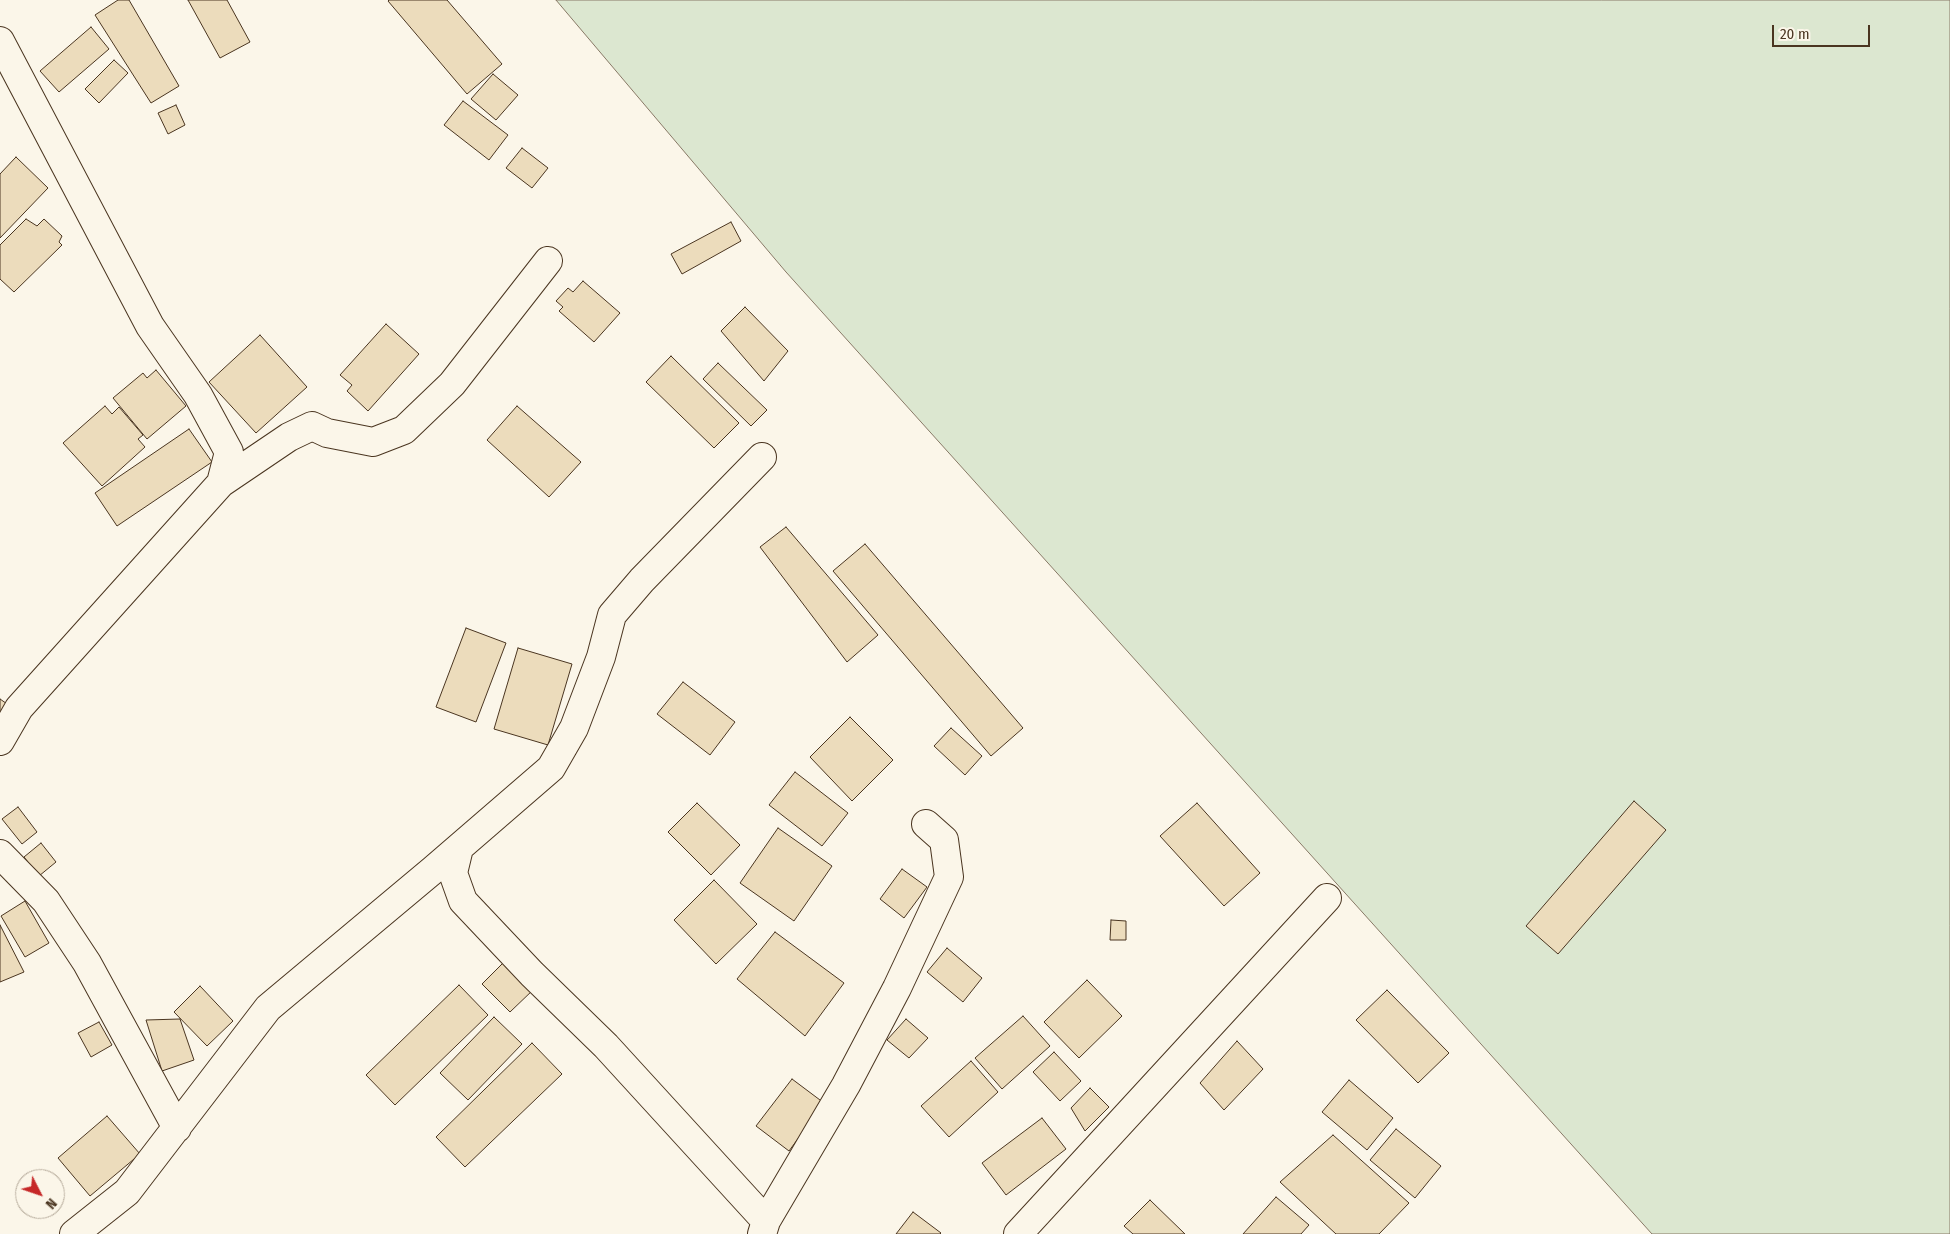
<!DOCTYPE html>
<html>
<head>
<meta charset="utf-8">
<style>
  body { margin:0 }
  #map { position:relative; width:1950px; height:1234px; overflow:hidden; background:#fbf6e9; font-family:"Fira Sans Condensed",sans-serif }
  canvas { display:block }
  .north { position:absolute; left:15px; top:1169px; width:50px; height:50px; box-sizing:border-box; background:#fbf6e9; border:1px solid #b4a999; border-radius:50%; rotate:131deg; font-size:14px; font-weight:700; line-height:20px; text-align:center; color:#4a3520 }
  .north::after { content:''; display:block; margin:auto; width:18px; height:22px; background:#c62828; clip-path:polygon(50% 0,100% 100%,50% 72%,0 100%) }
  .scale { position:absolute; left:1772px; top:25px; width:98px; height:22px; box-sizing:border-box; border:2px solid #4a3520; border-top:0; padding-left:6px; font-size:15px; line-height:18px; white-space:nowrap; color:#4a3520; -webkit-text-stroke:4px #fbf6e9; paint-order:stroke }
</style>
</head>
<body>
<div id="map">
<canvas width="1950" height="1234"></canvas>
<div class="north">N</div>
<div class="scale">20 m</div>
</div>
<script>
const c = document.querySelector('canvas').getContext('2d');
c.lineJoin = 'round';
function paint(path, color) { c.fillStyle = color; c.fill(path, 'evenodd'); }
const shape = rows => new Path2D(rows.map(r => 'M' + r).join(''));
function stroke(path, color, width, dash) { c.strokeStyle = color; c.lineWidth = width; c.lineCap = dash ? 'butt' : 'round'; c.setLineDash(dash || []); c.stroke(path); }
const green = shape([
  [556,0,1950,0,1950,1234,1652,1234,786,272,556,0]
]);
paint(green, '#dce7d0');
stroke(green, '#887966', 1);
const building = shape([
  [118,0,129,0,179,86,151,103,95,15,118,0],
  [188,0,227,0,250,42,220,58,188,0],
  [389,0,447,0,502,64,467,94,388,1,389,0],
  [91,27,109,49,59,92,40,71,91,27],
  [114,60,128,73,99,103,85,89,114,60],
  [493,74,518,95,496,120,471,99,493,74],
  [463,101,508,135,489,160,444,125,463,101],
  [176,105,185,125,168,134,158,113,176,105],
  [522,148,548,168,532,188,506,168,522,148],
  [16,157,48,188,0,238,0,174,16,157],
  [26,219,37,226,44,219,62,236,59,242,62,245,14,292,0,279,0,245,26,219],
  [731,222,741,241,682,274,671,254,731,222],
  [583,281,620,313,594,342,559,311,563,307,556,301,568,288,573,292,583,281],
  [745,307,788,351,764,381,721,331,745,307],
  [386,324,419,354,368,411,347,391,352,385,340,375,386,324],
  [260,335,307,387,256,433,209,382,260,335],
  [671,356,739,423,714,448,646,382,671,356],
  [718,363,767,410,751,426,703,379,718,363],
  [156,370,186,406,147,439,113,398,143,373,147,378,156,370],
  [105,406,112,414,119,407,143,435,138,439,145,447,102,486,63,443,105,406],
  [517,406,581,462,549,497,487,440,517,406],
  [189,429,212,462,117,526,95,493,189,429],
  [786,527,878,635,847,662,760,547,786,527],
  [865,544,1023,728,991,756,833,571,865,544],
  [466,628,506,643,476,722,436,707,466,628],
  [518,648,572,664,548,745,494,729,518,648],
  [683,682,735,722,710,755,657,714,683,682],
  [0,699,10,706,0,718,0,699],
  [850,717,893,760,852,801,810,757,850,717],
  [951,728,982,756,965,775,934,746,951,728],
  [795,772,848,813,822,846,769,805,795,772],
  [1634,801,1666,830,1558,954,1526,926,1634,801],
  [697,803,740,845,711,875,668,832,697,803],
  [1197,803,1260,873,1224,906,1160,836,1197,803],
  [18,807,37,832,22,844,2,819,18,807],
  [778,828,832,866,794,921,740,883,778,828],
  [41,843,56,862,39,876,24,857,41,843],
  [902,869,927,887,904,918,880,899,902,869],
  [714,880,757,924,716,964,674,920,714,880],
  [25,901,49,943,25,957,1,916,25,901],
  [1111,920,1126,921,1126,940,1110,940,1111,920],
  [0,925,24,972,0,982,0,925],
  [775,932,844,983,805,1036,737,979,775,932],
  [947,948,982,978,963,1002,927,972,947,948],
  [506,960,534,989,510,1012,482,984,506,960],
  [1087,980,1122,1016,1079,1058,1044,1022,1087,980],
  [459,985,488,1015,395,1105,366,1075,459,985],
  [200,986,233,1021,207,1046,174,1012,200,986],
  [1387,990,1449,1053,1418,1083,1356,1020,1387,990],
  [1023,1016,1050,1046,1002,1089,975,1058,1023,1016],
  [494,1017,522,1044,468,1100,440,1073,494,1017],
  [180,1019,194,1060,162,1071,146,1020,180,1019],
  [906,1019,928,1038,909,1058,887,1040,906,1019],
  [99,1022,112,1045,91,1057,78,1033,99,1022],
  [1237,1041,1263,1069,1224,1110,1200,1083,1237,1041],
  [532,1043,562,1074,465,1167,436,1137,532,1043],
  [1054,1052,1081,1081,1060,1101,1033,1072,1054,1052],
  [971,1061,998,1092,949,1137,921,1106,971,1061],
  [792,1079,824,1103,789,1151,756,1126,792,1079],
  [1349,1080,1393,1118,1367,1150,1322,1112,1349,1080],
  [1090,1088,1109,1107,1085,1131,1071,1108,1090,1088],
  [107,1116,140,1154,90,1196,58,1158,107,1116],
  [1042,1118,1066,1149,1006,1195,982,1163,1042,1118],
  [1396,1129,1441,1166,1415,1198,1370,1160,1396,1129],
  [1333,1135,1409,1203,1379,1234,1336,1234,1280,1182,1333,1135],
  [1276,1197,1309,1225,1301,1234,1243,1234,1276,1197],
  [1150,1200,1185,1234,1133,1234,1124,1226,1150,1200],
  [913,1212,941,1233,940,1234,896,1234,913,1212]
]);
paint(building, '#ecdcbc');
stroke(building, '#4a3520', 1);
const street = shape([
  [0,41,150,326,198,395,229,452,221,483,19,708,0,741],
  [221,483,289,437,312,426,327,433,373,442,404,430,452,384,548,261],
  [459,848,453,873,463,901,532,974,606,1046,766,1221],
  [0,854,46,901,87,963,177,1128],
  [74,1234,127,1192,268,1008,433,870,551,768,574,728,601,657,612,615,642,580,762,457],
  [762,1234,766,1221,846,1085,897,988,949,877,944,840,926,824],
  [1018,1234,1327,898]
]);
stroke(street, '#4a3520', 30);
stroke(street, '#fbf6e9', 28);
</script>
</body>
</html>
